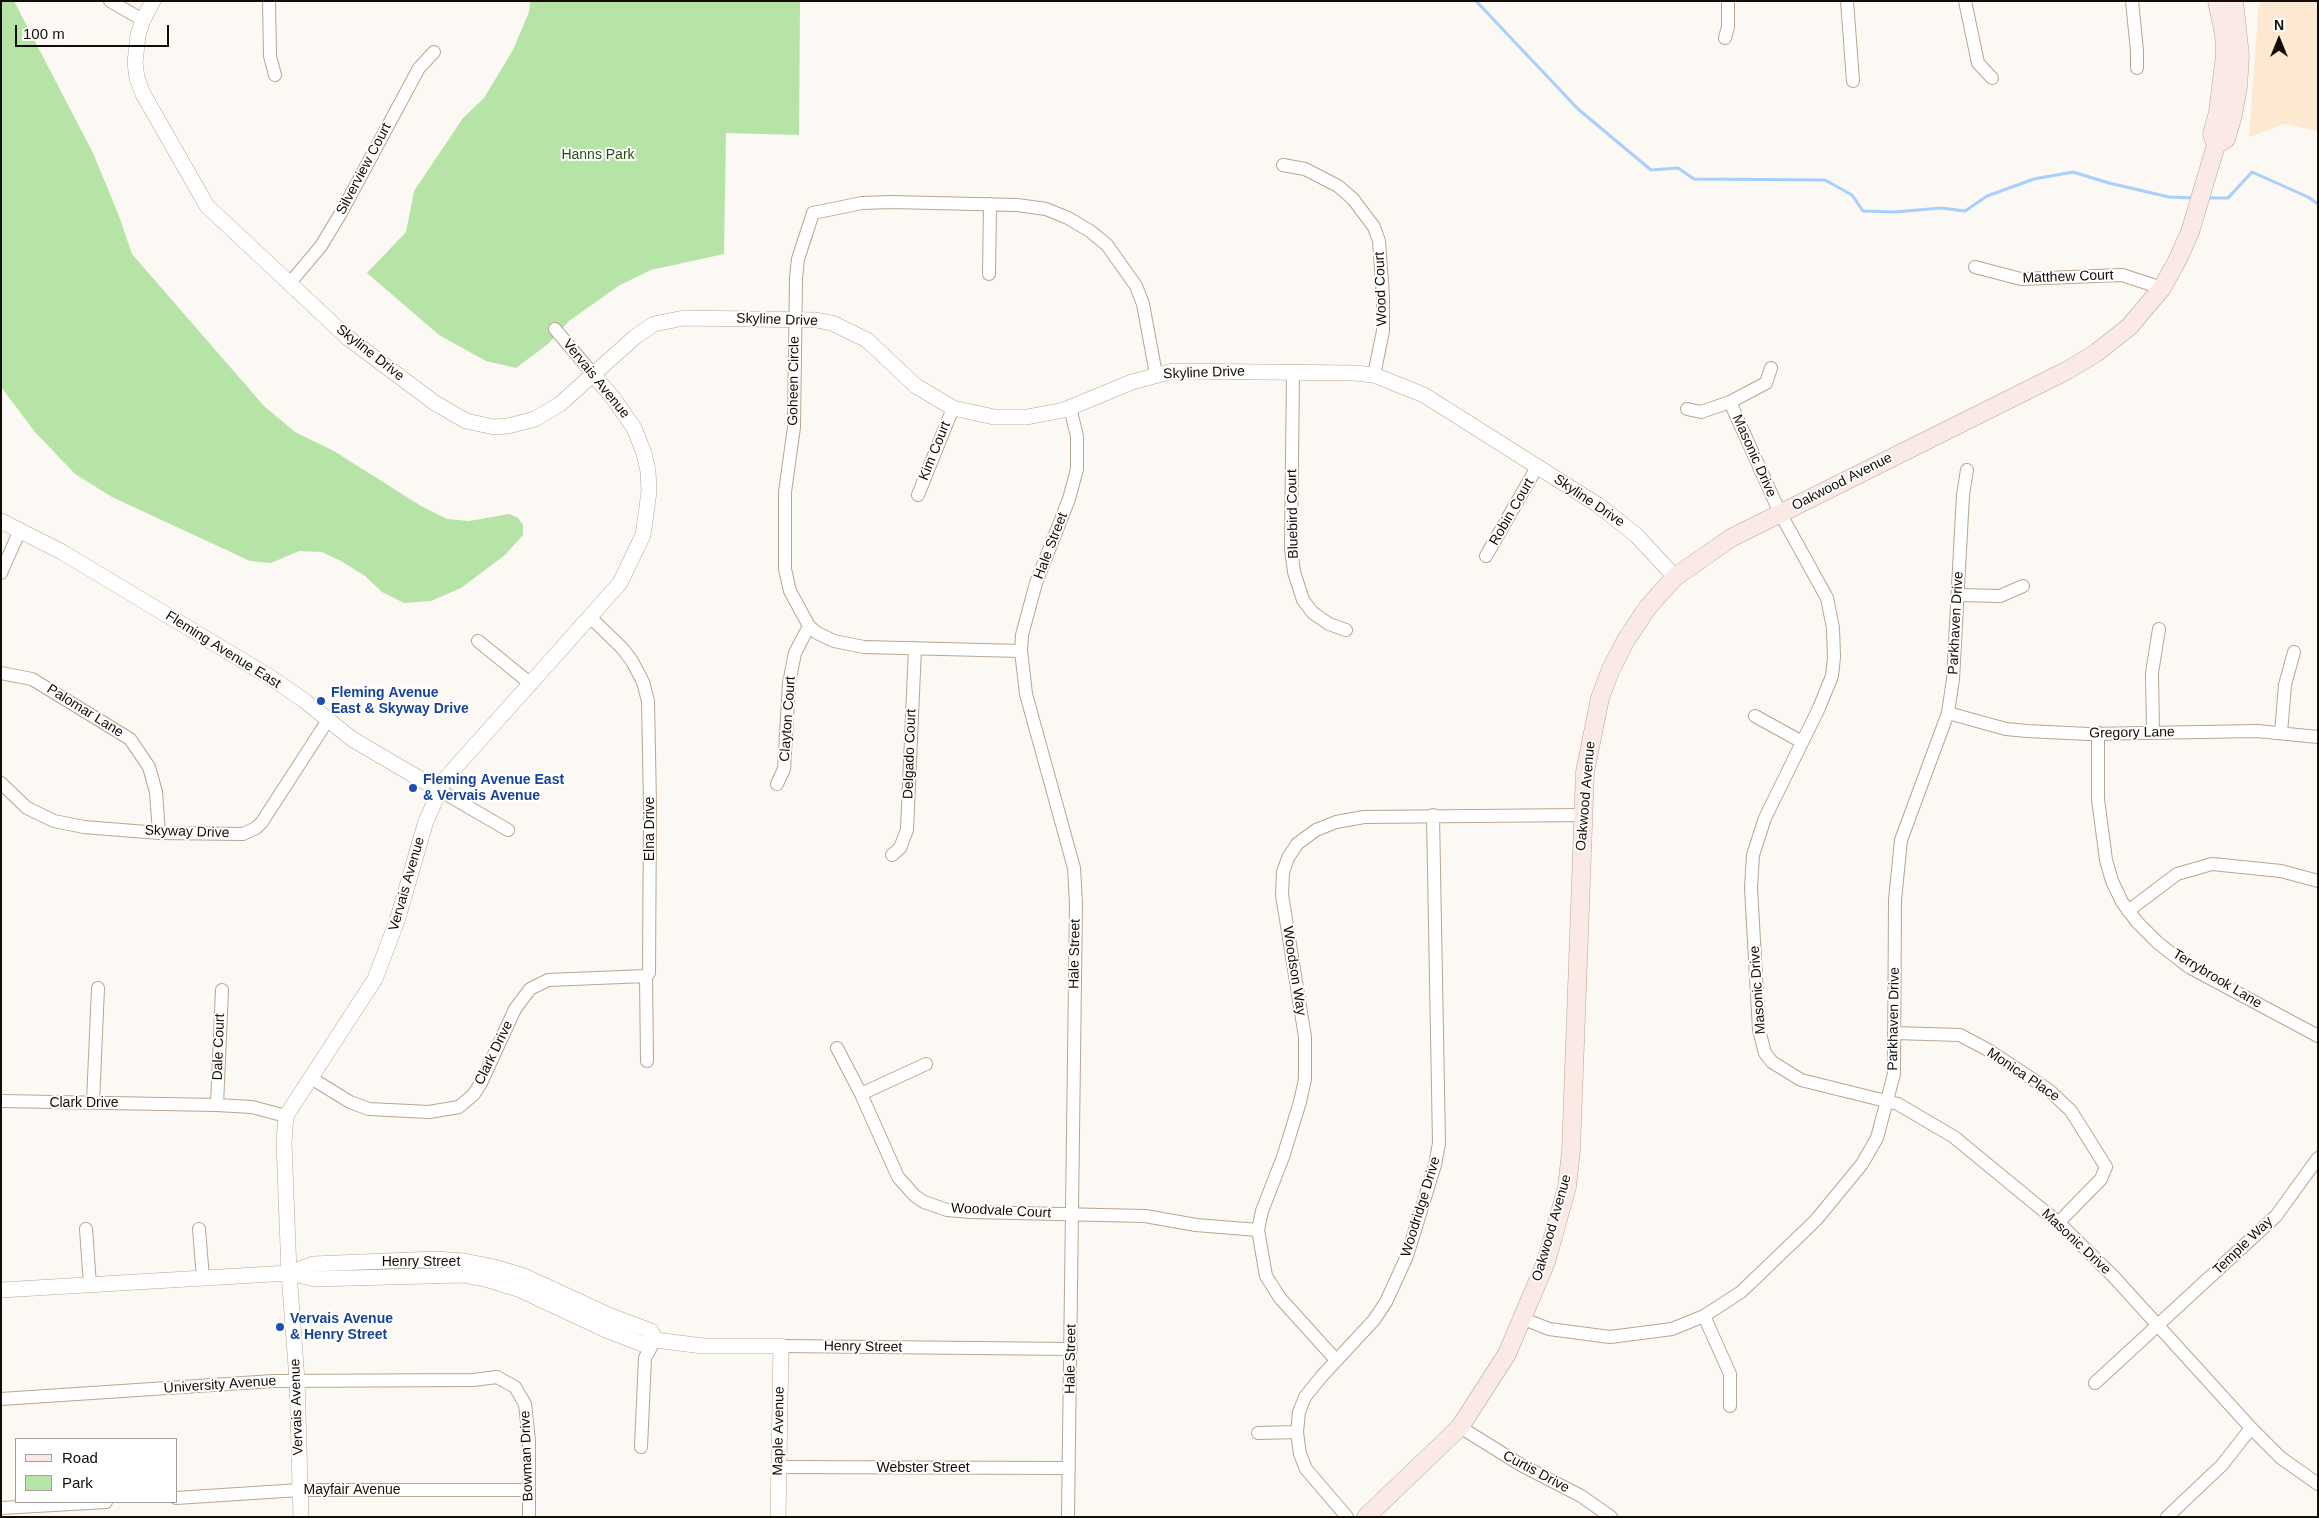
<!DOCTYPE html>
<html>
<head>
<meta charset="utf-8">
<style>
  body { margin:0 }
  #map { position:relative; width:2319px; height:1518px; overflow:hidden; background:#fcf8f4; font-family:Arial,sans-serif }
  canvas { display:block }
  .frame { position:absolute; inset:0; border:2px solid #140d06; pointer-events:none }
  .legend { position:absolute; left:15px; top:1438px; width:162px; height:65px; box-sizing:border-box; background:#fff; border:1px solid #a19e9b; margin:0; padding:6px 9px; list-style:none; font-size:15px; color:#140d06 }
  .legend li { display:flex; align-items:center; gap:10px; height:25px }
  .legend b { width:25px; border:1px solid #a19e9b }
  .north { position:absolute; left:2254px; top:15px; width:50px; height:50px; -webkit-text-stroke:4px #fff; paint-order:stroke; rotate:0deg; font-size:14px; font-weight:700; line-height:20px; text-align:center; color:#140d06 }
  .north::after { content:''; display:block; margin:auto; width:18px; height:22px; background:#140d06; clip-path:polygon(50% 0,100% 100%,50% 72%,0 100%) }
  .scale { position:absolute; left:15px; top:25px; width:154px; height:22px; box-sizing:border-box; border:2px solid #140d06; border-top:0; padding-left:6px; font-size:15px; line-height:18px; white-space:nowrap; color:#140d06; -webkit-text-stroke:4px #fff; paint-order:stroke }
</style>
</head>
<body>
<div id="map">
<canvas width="2319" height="1518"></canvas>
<div class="frame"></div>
<ul class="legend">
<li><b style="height:6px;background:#fae9e5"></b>Road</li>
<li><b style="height:14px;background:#b6e4a7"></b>Park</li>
</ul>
<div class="north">N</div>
<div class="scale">100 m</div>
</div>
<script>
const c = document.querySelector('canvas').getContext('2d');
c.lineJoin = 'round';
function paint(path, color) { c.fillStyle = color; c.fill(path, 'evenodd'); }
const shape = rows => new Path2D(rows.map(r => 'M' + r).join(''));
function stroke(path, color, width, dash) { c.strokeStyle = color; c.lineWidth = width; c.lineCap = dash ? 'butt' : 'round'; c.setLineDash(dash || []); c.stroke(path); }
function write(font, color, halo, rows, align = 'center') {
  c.font = font + ' Arial,sans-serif'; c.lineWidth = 4; c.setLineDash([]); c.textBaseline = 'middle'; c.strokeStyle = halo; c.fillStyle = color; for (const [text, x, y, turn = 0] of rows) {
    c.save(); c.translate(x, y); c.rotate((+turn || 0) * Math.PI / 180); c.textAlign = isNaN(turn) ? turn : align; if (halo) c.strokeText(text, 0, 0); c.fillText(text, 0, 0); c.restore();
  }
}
paint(shape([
  [2259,1,2318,1,2318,131,2285,124,2249,137]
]), '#fde8d2');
paint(shape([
  [1,1,14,1,93,153,119,216,132,254,264,406,295,432,334,451,421,506,447,519,469,521,509,514,518,518,523,525,523,535,505,555,461,588,431,601,404,603,382,592,365,576,341,561,322,552,299,551,271,563,250,561,112,497,75,474,35,432,1,387],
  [530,1,800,1,799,135,726,133,724,254,651,270,620,285,569,321,548,344,516,368,486,361,439,335,367,273,406,232,414,191,463,118,484,98,513,50,529,12]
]), '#b6e4a7');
stroke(shape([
  [1476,1,1578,109,1651,170,1678,168,1694,179,1825,180,1852,195,1863,211,1895,212,1941,208,1965,211,1987,196,2034,179,2073,172,2109,183,2169,197,2195,198],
  [2206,198,2228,198,2252,172,2308,197,2318,204]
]), '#a7d0fc', 3);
const minor = shape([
  [110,1,143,20],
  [269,1,270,56,275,75],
  [1847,1,1853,81],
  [1965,1,1978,63,1992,78],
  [2132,1,2137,51,2137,68],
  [1725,38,1728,27,1728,1],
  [1283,165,1305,169,1338,186,1353,199,1374,227,1379,241,1383,296,1383,331,1374,375],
  [1975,267,2021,279,2122,275,2162,288],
  [989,274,990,204],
  [289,284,321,246,341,213,419,68,434,52],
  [555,329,593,374],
  [1293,372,1291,549,1294,572,1303,600,1313,613,1329,624,1346,630],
  [1730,402,1780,513,1827,598,1833,628,1834,657,1832,676,1819,708,1765,818,1753,855,1751,888,1759,1030,1765,1053,1772,1062,1801,1080,1898,1104,1954,1137,2061,1225,2113,1276,2251,1428,2281,1458,2318,1484],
  [1687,409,1701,412,1730,402,1766,383,1771,368],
  [918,495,953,408],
  [1486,556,1537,467],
  [1,573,20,530],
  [1958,595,2000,596,2023,586],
  [590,617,622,648,632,661,643,682,648,701,650,806,649,973,646,976,647,1061],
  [478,641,531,684],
  [1021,651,864,647,834,641,817,633,809,626,790,591,785,569,785,492,794,427,796,278,798,259,813,213,862,203,892,202,1017,205,1046,209,1068,218,1090,231,1107,245,1136,286,1143,304,1156,374],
  [1,673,32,679,130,739,149,767,156,792,159,833],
  [1948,713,2006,729,2027,731,2088,734,2257,731,2318,737],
  [1755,716,1802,742],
  [2153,732,2152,673,2159,629],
  [2098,733,2098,799,2106,860,2112,881,2122,902,2137,922,2158,943,2189,967,2318,1036],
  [2281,733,2285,685,2294,652],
  [1,783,27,808,54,821,84,827,159,833,243,834,256,828,262,822,328,720],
  [777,784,784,769,789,683,795,653,809,626],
  [439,790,508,830],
  [892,855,900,848,907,830,915,648],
  [2128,911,2177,874,2212,864,2281,871,2318,881],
  [1894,1033,1960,1035,1990,1051,2050,1091,2071,1111,2106,1167,2101,1179,2058,1223],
  [837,1048,861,1094,898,1177,915,1196,924,1202,947,1210,971,1212,1145,1216,1196,1225,1258,1230],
  [311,1078,350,1102,369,1109,429,1112,459,1107,474,1094,481,1083,515,1009,530,989,548,980,646,976],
  [861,1094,926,1064],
  [1,1101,217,1105,252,1107,286,1116],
  [93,1102,98,988],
  [217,1105,222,990],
  [86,1229,90,1285],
  [199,1229,203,1278],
  [1704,1316,1730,1374,1730,1406],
  [1524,1319,1549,1329,1610,1337,1672,1329,1704,1316,1741,1292,1816,1220,1862,1164,1877,1138,1894,1074,1895,900,1901,840,1948,713,1953,679,1963,495,1967,470],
  [781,1346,1071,1349],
  [1336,1360,1280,1298,1266,1276,1258,1230,1262,1211,1283,1157,1300,1102,1305,1079,1305,1037,1282,895,1283,872,1288,858,1297,844,1316,830,1336,822,1364,817,1583,815],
  [2095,1383,2276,1216,2318,1158],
  [1,1399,273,1381,473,1380,497,1377,515,1387,525,1404,529,1441,529,1517],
  [1460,1427,1521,1465,1581,1496,1611,1517],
  [1258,1433,1297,1432],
  [641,1447,645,1358,655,1340],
  [778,1467,1069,1468],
  [176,1498,300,1490,529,1490],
  [1,1508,106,1502],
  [1068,1517,1076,904,1074,868,1026,694,1021,651,1022,635,1036,583,1069,499,1077,469,1077,436,1070,408],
  [1347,1517,1306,1469,1300,1454,1297,1432,1299,1412,1305,1397,1321,1377,1374,1320,1386,1302,1407,1256,1435,1165,1439,1143,1433,815],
  [2167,1517,2222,1465,2251,1428]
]);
const tertiary = shape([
  [153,1,143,20,138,35,135,63,137,78,143,94,207,206,348,338,435,403,466,421,494,427,508,426,535,419,560,404,635,337,654,324,684,318,816,320,832,323,867,340,916,386,953,408,994,417,1027,417,1064,410,1132,382,1173,371,1354,373,1374,375,1424,395,1598,505,1636,535,1675,577],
  [1,521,62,552,270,677,305,701,352,739,439,790],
  [289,1273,315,1279,463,1275,489,1280,518,1289,606,1330,645,1345,655,1340,703,1346,781,1346,778,1517],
  [1,1290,289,1273,313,1264,436,1259,464,1261,494,1267,524,1276,611,1316,651,1331,655,1340],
  [301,1517,297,1380,289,1273,284,1142,286,1116,375,979,397,921,426,821,445,779,620,583,643,535,649,492,648,471,644,453,634,428,613,398,593,374]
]);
const secondary = shape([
  [2216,145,2226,139,2233,115,2238,87,2240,56,2234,1],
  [1366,1517,1460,1427,1507,1354,1546,1262,1567,1187,1571,1151,1585,772,1600,698,1611,669,1626,640,1648,607,1675,577,1731,538,2068,370,2096,353,2129,327,2162,288,2177,261,2190,232,2216,145,2212,134,2218,112,2225,55,2224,34,2217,1]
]);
stroke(minor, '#b9a692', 14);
stroke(tertiary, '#b9a692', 16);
stroke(secondary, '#b9a692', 19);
stroke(minor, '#fff', 12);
stroke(tertiary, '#fff', 15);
stroke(secondary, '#fae9e5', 18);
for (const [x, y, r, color] of [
  [321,701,5,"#1a4fb4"],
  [413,788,5,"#1a4fb4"],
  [280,1327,5,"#1a4fb4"]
]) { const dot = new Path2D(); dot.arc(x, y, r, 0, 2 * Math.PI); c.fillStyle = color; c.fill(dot); stroke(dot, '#fff', 2); }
write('14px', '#274e18', '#fff', [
  ["Hanns Park",598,155]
]);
write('14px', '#140d06', '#fff', [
  ["Silverview Court",364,169,-62],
  ["Matthew Court",2068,277,-2],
  ["Wood Court",1381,289,-92],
  ["Skyline Drive",777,320,2],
  ["Skyline Drive",370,353,38],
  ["Skyline Drive",1204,373,-2],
  ["Vervais Avenue",596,379,51],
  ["Goheen Circle",794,381,-89],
  ["Kim Court",935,451,-68],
  ["Masonic Drive",1754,456,66],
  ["Oakwood Avenue",1842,482,-27],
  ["Skyline Drive",1589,501,34],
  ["Robin Court",1512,512,-60],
  ["Bluebird Court",1293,514,-91],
  ["Hale Street",1051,546,-69],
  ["Parkhaven Drive",1956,623,-87],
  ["Fleming Avenue East",223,650,32],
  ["Palomar Lane",85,711,32],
  ["Clayton Court",788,719,-86],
  ["Gregory Lane",2132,733,-1],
  ["Delgado Court",910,754,-88],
  ["Oakwood Avenue",1586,796,-85],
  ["Elna Drive",650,829,-90],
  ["Skyway Drive",187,832,2],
  ["Vervais Avenue",407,884,-74],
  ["Hale Street",1075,954,-89],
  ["Woodson Way",1294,971,81],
  ["Terrybrook Lane",2217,979,31],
  ["Masonic Drive",1758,990,-94],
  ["Parkhaven Drive",1894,1019,-89],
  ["Dale Court",219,1047,-88],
  ["Clark Drive",494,1053,-64],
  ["Monica Place",2023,1075,34],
  ["Clark Drive",84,1103],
  ["Woodridge Drive",1421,1207,-73],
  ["Woodvale Court",1001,1211,3],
  ["Oakwood Avenue",1552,1228,-74],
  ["Masonic Drive",2076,1242,43],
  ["Temple Way",2243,1246,-44],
  ["Henry Street",421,1262],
  ["Henry Street",863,1347,1],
  ["Hale Street",1071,1359,-89],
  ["University Avenue",220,1385,-4],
  ["Vervais Avenue",297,1407,-92],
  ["Maple Avenue",779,1431,-89],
  ["Bowman Drive",527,1456,-92],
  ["Webster Street",923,1468],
  ["Curtis Drive",1536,1472,28],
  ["Mayfair Avenue",352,1490]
]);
write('bold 14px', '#164399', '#fff', [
  ["Fleming Avenue",331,693],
  ["East & Skyway Drive",331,709],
  ["Fleming Avenue East",423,780],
  ["& Vervais Avenue",423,796],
  ["Vervais Avenue",290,1319],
  ["& Henry Street",290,1335]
], 'left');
</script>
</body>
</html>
